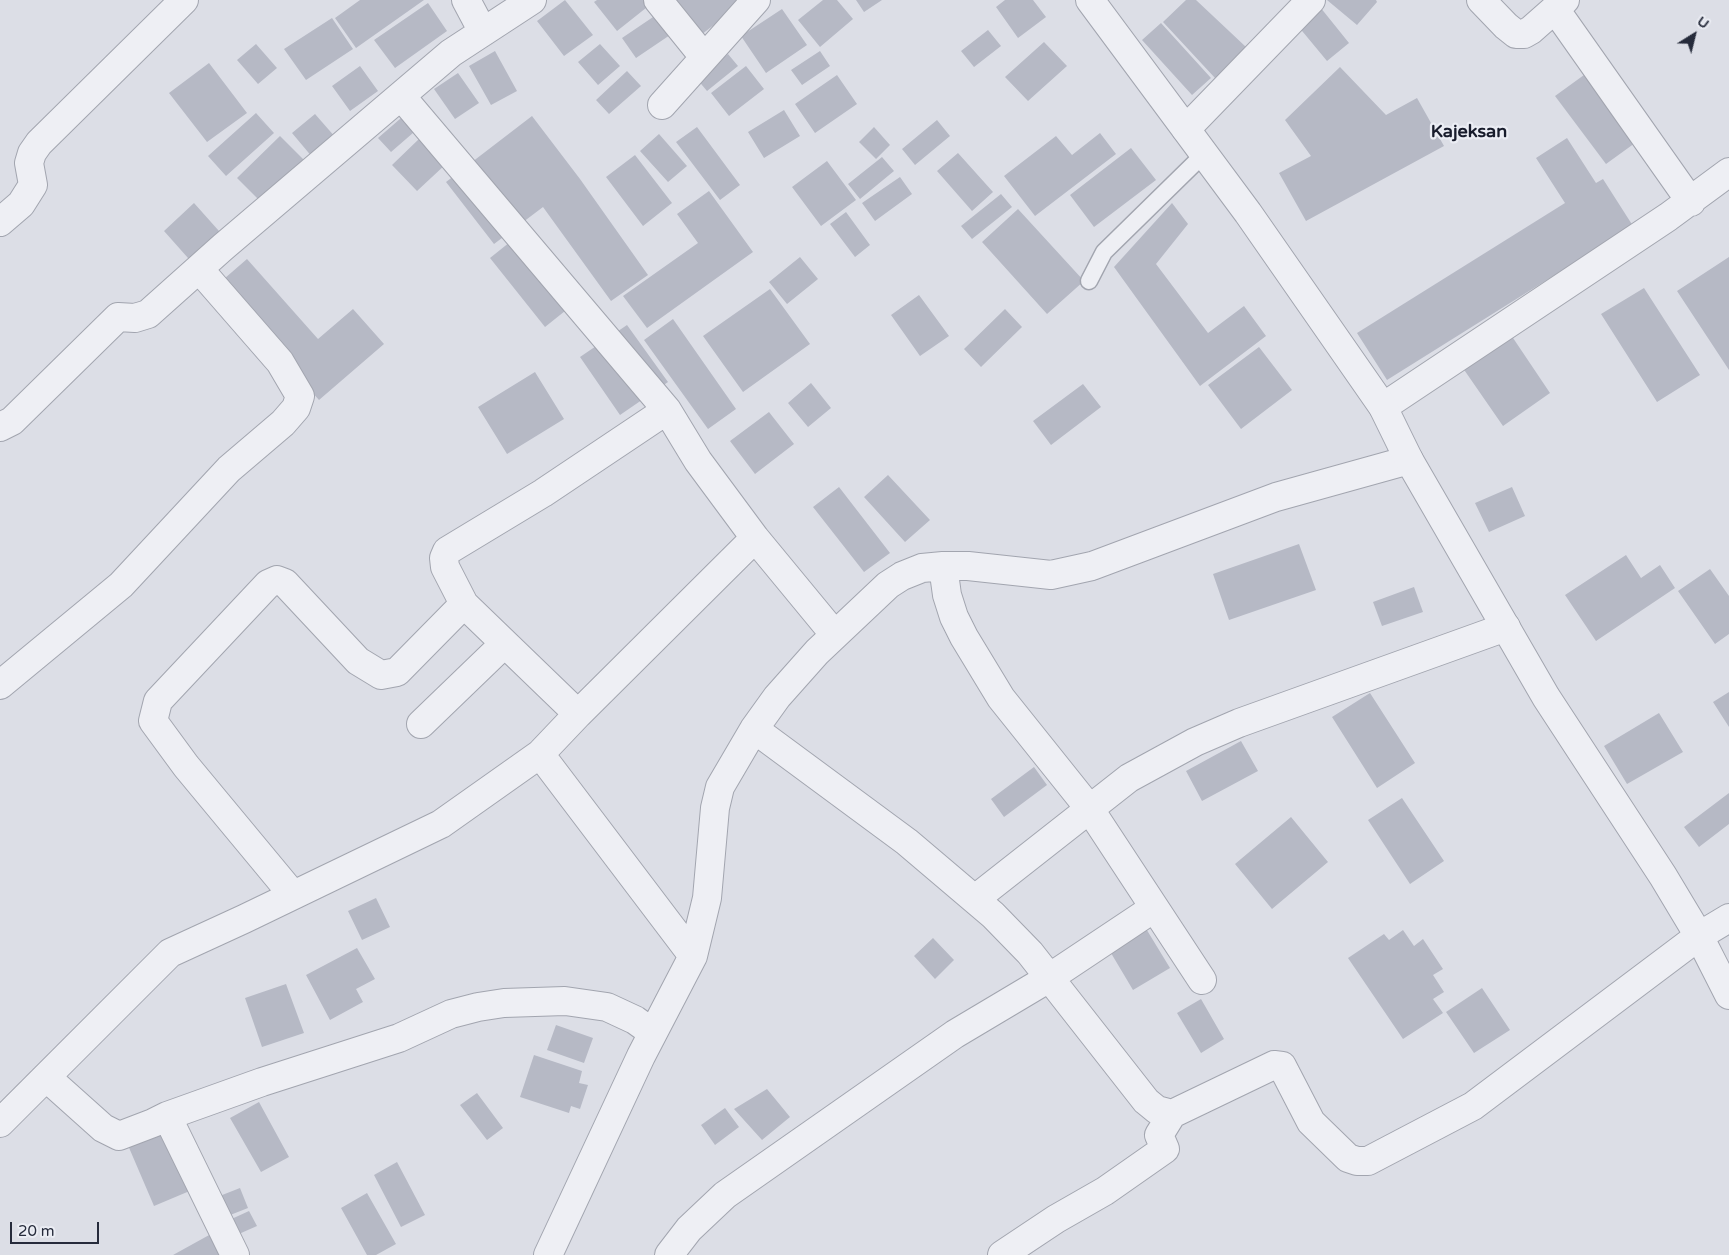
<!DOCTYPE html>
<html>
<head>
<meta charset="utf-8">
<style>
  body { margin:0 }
  #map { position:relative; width:1729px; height:1255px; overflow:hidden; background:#dcdee6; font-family:"Varela Round",sans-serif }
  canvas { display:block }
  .north { position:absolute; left:1669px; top:10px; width:50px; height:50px; -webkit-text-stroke:4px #ebedf4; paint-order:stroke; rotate:36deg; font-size:14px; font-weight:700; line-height:20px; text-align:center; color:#262b3b }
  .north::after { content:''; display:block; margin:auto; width:18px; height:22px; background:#262b3b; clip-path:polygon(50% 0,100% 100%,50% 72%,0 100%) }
  .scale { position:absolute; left:10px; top:1222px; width:89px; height:22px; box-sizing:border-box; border:2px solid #262b3b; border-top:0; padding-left:6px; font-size:15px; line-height:18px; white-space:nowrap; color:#262b3b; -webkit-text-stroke:4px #ebedf4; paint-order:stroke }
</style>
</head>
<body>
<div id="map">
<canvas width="1729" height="1255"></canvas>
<div class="north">U</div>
<div class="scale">20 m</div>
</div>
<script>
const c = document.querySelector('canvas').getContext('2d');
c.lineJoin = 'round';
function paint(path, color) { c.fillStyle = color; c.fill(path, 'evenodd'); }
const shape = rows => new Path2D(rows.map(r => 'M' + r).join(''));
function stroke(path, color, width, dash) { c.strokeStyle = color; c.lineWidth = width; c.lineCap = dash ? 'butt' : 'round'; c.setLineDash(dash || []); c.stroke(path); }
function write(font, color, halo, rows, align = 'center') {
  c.font = font + ' "Varela Round",sans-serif'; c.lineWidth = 4.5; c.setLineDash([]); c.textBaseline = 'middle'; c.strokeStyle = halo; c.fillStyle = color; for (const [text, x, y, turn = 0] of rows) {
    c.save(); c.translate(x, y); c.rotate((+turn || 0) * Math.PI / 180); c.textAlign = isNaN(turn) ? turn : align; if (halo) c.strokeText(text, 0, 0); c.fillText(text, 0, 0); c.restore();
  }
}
paint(shape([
  [360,0,424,0,356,48,335,18],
  [565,0,593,35,564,56,537,21],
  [597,0,647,0,651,4,617,31,594,2],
  [667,0,746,0,697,38],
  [823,0,837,0,853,19,820,47,798,20],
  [856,0,882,0,864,12],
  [1005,0,1033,0,1046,17,1018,38,996,7],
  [1186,0,1196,0,1246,47,1215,78,1163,22],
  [1327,0,1376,0,1377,2,1357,25],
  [1316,2,1349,43,1327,61,1293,20],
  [428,3,447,31,395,68,374,40],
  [782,9,807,45,766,73,741,36],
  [659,13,673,33,636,58,622,38],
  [332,18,353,49,306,80,284,49],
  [1161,23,1211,78,1192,95,1142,40],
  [988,30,1001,46,974,67,961,51],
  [1044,42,1067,66,1028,101,1005,77],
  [256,44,277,68,258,84,237,60],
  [600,44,620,66,598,85,578,62],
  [495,51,517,91,491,105,469,66],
  [820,51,830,66,802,85,791,70],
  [728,54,738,66,707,91,697,79],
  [209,63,247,113,207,142,169,93],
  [360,66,378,91,350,111,332,86],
  [746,66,764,89,729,116,711,93],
  [1340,67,1386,115,1417,98,1444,146,1306,221,1279,173,1311,156,1285,120],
  [627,71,641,86,609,114,596,100],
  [458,73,479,103,455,119,434,89],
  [837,75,857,104,815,133,795,104],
  [1584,75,1635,143,1606,164,1555,96],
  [784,110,800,136,764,158,748,132],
  [408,112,421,126,391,152,378,138],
  [256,113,274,133,226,176,208,156],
  [315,114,336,138,313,158,292,133],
  [532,116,580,179,648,275,611,301,543,207,494,244,446,182],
  [937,120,950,136,915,165,902,149],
  [697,127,740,185,720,200,676,142],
  [874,127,890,145,876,159,859,142],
  [1100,133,1116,154,1035,216,1004,176,1056,136,1072,155],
  [659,134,687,166,668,182,640,151],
  [280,136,306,162,263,204,237,178],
  [420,138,446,164,417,191,392,165],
  [1567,138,1596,183,1603,179,1633,226,1387,380,1357,333,1565,203,1536,158],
  [1131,148,1156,180,1094,227,1070,195],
  [958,153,993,192,972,211,937,171],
  [635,155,672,203,643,226,606,177],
  [882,157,894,171,860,199,848,184],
  [827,161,856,200,821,226,792,187],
  [900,177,912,194,875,221,862,203],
  [709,191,753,252,647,328,623,296,698,243,677,214],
  [1001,194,1012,207,972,239,961,226],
  [194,203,227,240,196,267,164,231],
  [1172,203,1188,224,1156,264,1208,333,1244,306,1266,336,1200,386,1114,267],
  [1018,209,1084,281,1047,314,982,242],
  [846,212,870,245,855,257,830,224],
  [510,242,565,311,545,327,490,258],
  [800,257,818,279,787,304,769,282],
  [1729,257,1729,370,1677,291],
  [247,259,318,339,353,309,384,344,319,400,217,285],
  [1644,288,1700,375,1657,402,1601,314],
  [770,289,810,344,743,392,703,336],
  [919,295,949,336,920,356,891,315],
  [1005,309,1022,327,981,367,964,349],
  [673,319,736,409,708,429,644,340],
  [627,325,668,382,620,415,580,357],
  [1507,329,1550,393,1503,426,1458,361],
  [1259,347,1292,390,1241,429,1208,385],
  [535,372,564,419,507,454,478,407],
  [811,383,831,408,808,427,788,403],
  [1083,384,1101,407,1051,445,1033,421],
  [769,412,794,444,755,474,730,441],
  [888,475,930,520,905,542,864,497],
  [839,487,890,553,864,572,813,507],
  [1512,487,1525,516,1489,532,1475,503],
  [1299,544,1316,590,1229,620,1213,574],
  [1626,555,1641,578,1660,565,1675,588,1596,641,1565,595],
  [1710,569,1729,596,1729,634,1715,644,1678,591],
  [1414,587,1423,612,1382,626,1373,602],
  [1729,692,1729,727,1713,702],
  [1370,693,1415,763,1377,788,1332,717],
  [1659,713,1683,752,1627,784,1604,746],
  [1241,741,1258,771,1202,801,1186,771],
  [1034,767,1047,785,1004,817,991,799],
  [1729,793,1729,824,1699,847,1684,827],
  [1402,798,1444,861,1410,884,1368,820],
  [1291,817,1328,862,1272,909,1235,864],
  [376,898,390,927,362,940,348,911],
  [1145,927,1170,968,1133,990,1108,948],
  [1403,930,1414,946,1423,939,1443,969,1433,975,1444,992,1433,999,1443,1013,1403,1039,1348,958,1384,934,1389,940],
  [933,938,954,960,935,979,914,956],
  [357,948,375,979,356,989,363,1002,330,1020,306,975],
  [286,984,304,1033,262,1047,245,998],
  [1482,988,1510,1030,1474,1053,1446,1012],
  [1201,999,1224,1039,1201,1053,1177,1013],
  [556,1025,593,1038,584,1063,547,1050],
  [534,1055,582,1071,579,1083,588,1085,580,1109,571,1106,569,1113,520,1097],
  [767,1089,790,1117,762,1140,734,1109],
  [477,1093,503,1128,487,1140,460,1105],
  [259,1102,289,1157,261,1172,230,1118],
  [725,1108,739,1127,715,1145,701,1125],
  [165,1127,192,1190,154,1206,127,1143],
  [397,1162,425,1215,401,1227,374,1175],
  [240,1188,248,1208,220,1219,212,1199],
  [367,1193,396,1244,376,1255,367,1255,341,1208],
  [249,1211,257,1226,232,1237,225,1222],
  [211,1234,223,1255,173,1255]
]), '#b6b9c5');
const service = shape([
  [1089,281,1104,252,1204,154]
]);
const minor = shape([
  [466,0,483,32],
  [658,0,704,57],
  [1481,0,1506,26,1516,34,1524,34,1531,30,1565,0],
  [1555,9,1691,202],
  [401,96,667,410,698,461,755,538,578,714,540,754,693,956],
  [662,105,756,0],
  [1186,129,1311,0],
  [0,222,21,204,33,185,29,163,32,153,39,143,184,0],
  [1383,407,1668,217,1729,172],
  [0,427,12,421,118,317,135,318,148,314,223,247,451,53,532,0],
  [755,538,835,635],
  [943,566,947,595,954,617,964,637,1001,698,1089,808,1202,980],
  [0,685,121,585,229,469,283,423,296,408,300,396,280,362,199,269],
  [578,714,464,604,445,567,444,558,447,551,543,493,667,410],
  [421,724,504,644],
  [754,729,907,842,993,915,1030,953,1146,1101,1157,1110,1172,1114,1274,1065,1282,1066,1311,1122,1348,1158,1357,1161,1368,1161,1473,1106,1699,936,1729,918],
  [293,895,186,766,153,721,158,701,268,584,277,580,285,583,358,661,381,675,397,672,464,604],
  [975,899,1129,778,1195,742,1239,723,1506,627],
  [46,1077,103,1128,119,1136,153,1123,167,1116,235,1255],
  [167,1116,262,1082,399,1038,451,1014,478,1007,504,1003,565,1001,607,1007,635,1020,653,1033],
  [0,1123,170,953,244,919,441,824,540,754],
  [548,1255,641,1056,693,956,707,898,715,808,720,787,754,729,777,697,817,652,888,585,902,576,922,568,943,566,968,566,1051,575,1092,566,1276,497,1409,460],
  [669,1255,689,1229,725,1195,955,1034,1049,978,1154,908],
  [1002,1255,1056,1219,1105,1191,1165,1149,1159,1135,1172,1114]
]);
const tertiary = shape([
  [1090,0,1248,213,1383,407,1409,460,1546,697,1663,876,1699,936,1729,995]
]);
stroke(service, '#a2a5af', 19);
stroke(minor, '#a2a5af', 30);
stroke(tertiary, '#a2a5af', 30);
stroke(service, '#eeeff4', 16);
stroke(minor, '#eeeff4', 28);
stroke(tertiary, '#eeeff4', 28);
write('bold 18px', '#181c2c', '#ebedf4', [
  ["Kajeksan",1469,132]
]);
</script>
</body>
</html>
